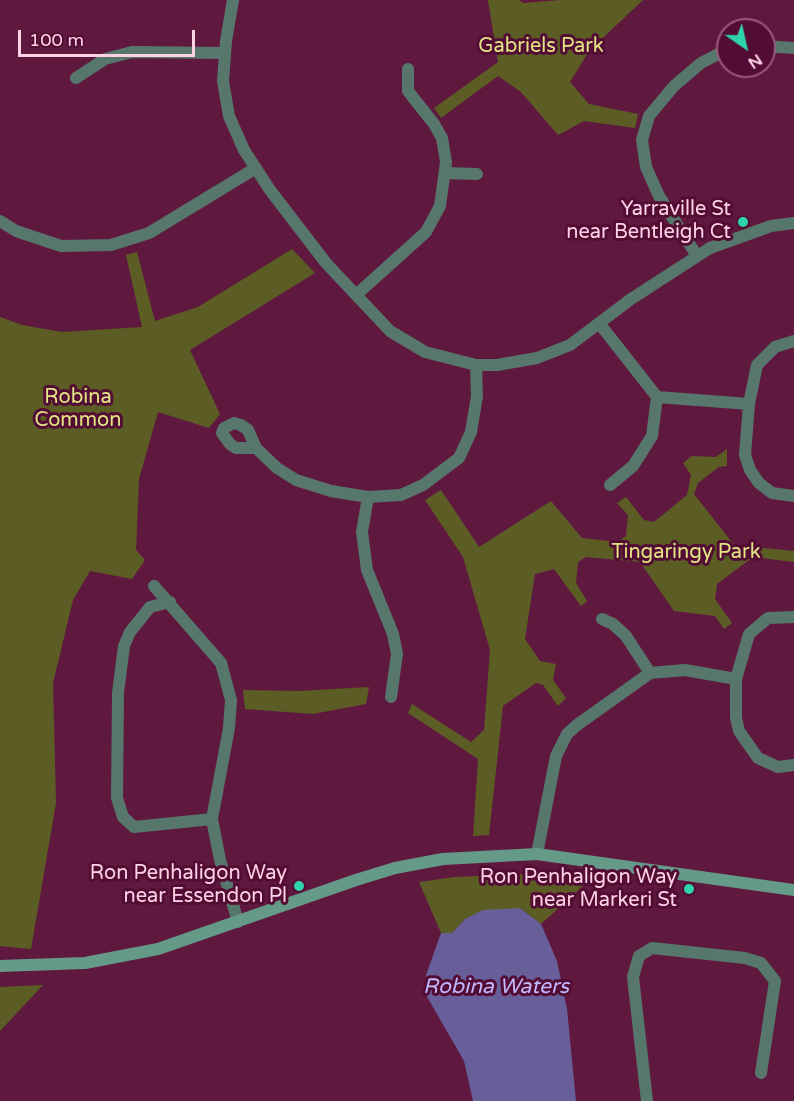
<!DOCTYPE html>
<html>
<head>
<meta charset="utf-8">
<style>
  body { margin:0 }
  #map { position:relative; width:794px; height:1101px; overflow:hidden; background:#5f193f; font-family:"Varela Round",sans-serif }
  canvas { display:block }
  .north { position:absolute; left:716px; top:18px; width:60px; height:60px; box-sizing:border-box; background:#530d35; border:2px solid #975c7b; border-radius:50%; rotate:146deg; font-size:16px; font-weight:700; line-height:24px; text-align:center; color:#fed2e5 }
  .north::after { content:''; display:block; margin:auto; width:21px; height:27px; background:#2ed4aa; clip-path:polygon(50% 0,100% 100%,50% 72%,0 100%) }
  .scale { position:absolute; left:18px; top:30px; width:177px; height:27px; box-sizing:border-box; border:3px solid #fed2e5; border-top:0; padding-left:8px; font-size:18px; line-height:21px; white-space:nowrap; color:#fed2e5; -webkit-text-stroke:4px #530d35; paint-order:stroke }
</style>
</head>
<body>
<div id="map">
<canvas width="794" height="1101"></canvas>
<div class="north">N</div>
<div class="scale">100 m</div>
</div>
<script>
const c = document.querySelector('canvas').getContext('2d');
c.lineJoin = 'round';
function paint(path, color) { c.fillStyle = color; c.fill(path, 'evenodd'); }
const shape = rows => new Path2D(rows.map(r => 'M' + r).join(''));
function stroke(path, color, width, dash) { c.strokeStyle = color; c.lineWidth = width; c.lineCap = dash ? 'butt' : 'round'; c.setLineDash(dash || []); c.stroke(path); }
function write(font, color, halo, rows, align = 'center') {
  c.font = font + ' "Varela Round",sans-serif'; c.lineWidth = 6; c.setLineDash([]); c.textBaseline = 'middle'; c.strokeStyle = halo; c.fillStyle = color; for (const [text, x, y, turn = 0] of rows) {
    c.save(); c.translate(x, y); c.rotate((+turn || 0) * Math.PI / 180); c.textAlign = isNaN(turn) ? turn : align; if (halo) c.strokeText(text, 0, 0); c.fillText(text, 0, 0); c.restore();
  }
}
paint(shape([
  [488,0,519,0,523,3,560,0,643,0,589,51,570,82,589,104,638,114,635,128,584,121,558,135,521,92,498,76,441,118,434,108,498,62],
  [292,249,315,273,190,350,220,414,209,428,158,412,139,479,136,550,145,560,132,579,90,571,73,600,53,683,56,803,31,949,0,946,0,317,22,325,62,332,142,327,126,255,137,252,155,321,198,307],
  [727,449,727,466,719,467,698,483,694,494,734,545,794,551,794,562,753,557,717,584,715,599,732,623,724,629,715,616,674,611,640,562,586,557,578,562,576,583,587,601,581,606,554,569,535,574,525,639,540,661,556,664,553,680,566,698,558,706,543,685,536,683,503,706,489,835,473,836,478,759,408,713,412,704,471,742,484,730,490,650,463,557,425,500,441,490,479,547,551,501,582,538,617,542,626,536,628,515,617,503,626,497,644,520,654,522,687,495,691,475,683,463,692,456,716,457],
  [369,687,366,704,313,714,245,709,243,690,299,691],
  [556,873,594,876,541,924,520,908,465,919,452,933,441,933,419,882,455,877],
  [43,985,0,1031,0,987]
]), '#5c5d25');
paint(shape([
  [520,908,541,924,557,961,567,1009,576,1101,473,1101,464,1061,426,995,426,975,441,933,452,933,465,919,483,910]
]), '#685e99');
stroke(shape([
  [233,0,226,41,223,81,229,116,244,150,270,190,326,263,390,331,425,352,476,365,497,365,537,358,570,345,631,299,710,248,771,226,794,223],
  [764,46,794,48],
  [76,78,105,59,132,52,225,53],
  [445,173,477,174],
  [0,221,16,231,61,246,111,245,149,233,256,168],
  [697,256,659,196,646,167,642,140,649,116,674,86,701,63,728,49],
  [356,295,426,232,440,206,446,162,442,138,434,124,408,91,408,69],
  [599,323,657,397,749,404],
  [794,341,775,347,757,365,749,404,745,455,750,470,759,483,772,493,794,496],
  [256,448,248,430,241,425,234,423,224,428,222,433,230,444,236,448,256,448,277,468,296,480,331,491,368,497,401,495,423,485,459,458,471,432,477,396,476,365],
  [610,485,633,466,652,436,657,397],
  [368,497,362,532,367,570,393,634,397,654,391,697],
  [154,586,221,663,231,700,229,728,212,819,220,860,238,922],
  [170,602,150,607,130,632,124,646,118,693,117,798,123,817,134,827,212,819],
  [794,617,768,618,749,634,736,679,736,718,739,731,758,758,778,767,794,765],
  [602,619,613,624,626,636,650,673],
  [537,854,556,756,567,734,577,725,650,673,685,670,736,679],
  [647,1101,633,977,639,956,652,948,745,958,761,963,775,981,761,1073]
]), '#57776c', 12);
stroke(shape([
  [0,966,85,963,158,949,356,880,395,868,443,859,537,854,794,890]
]), '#669a88', 12);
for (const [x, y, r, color] of [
  [743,222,6,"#2ed4aa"],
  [299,886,6,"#2ed4aa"],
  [689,889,6,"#2ed4aa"]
]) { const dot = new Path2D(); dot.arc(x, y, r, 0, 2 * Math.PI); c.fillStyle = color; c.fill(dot); stroke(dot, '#530d35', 2); }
write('20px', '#e1e584', '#530d35', [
  ["Gabriels Park",541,47],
  ["Robina",78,398],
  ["Common",78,421],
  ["Tingaringy Park",686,553]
]);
write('20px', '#fed2e5', '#530d35', [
  ["Yarraville St",731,210],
  ["near Bentleigh Ct",731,233],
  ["Ron Penhaligon Way",287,874],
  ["near Essendon Pl",287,897],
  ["Ron Penhaligon Way",677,878],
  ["near Markeri St",677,901]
], 'right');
write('italic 21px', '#c2b8fe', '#530d35', [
  ["Robina Waters",496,987]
]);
</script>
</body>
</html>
